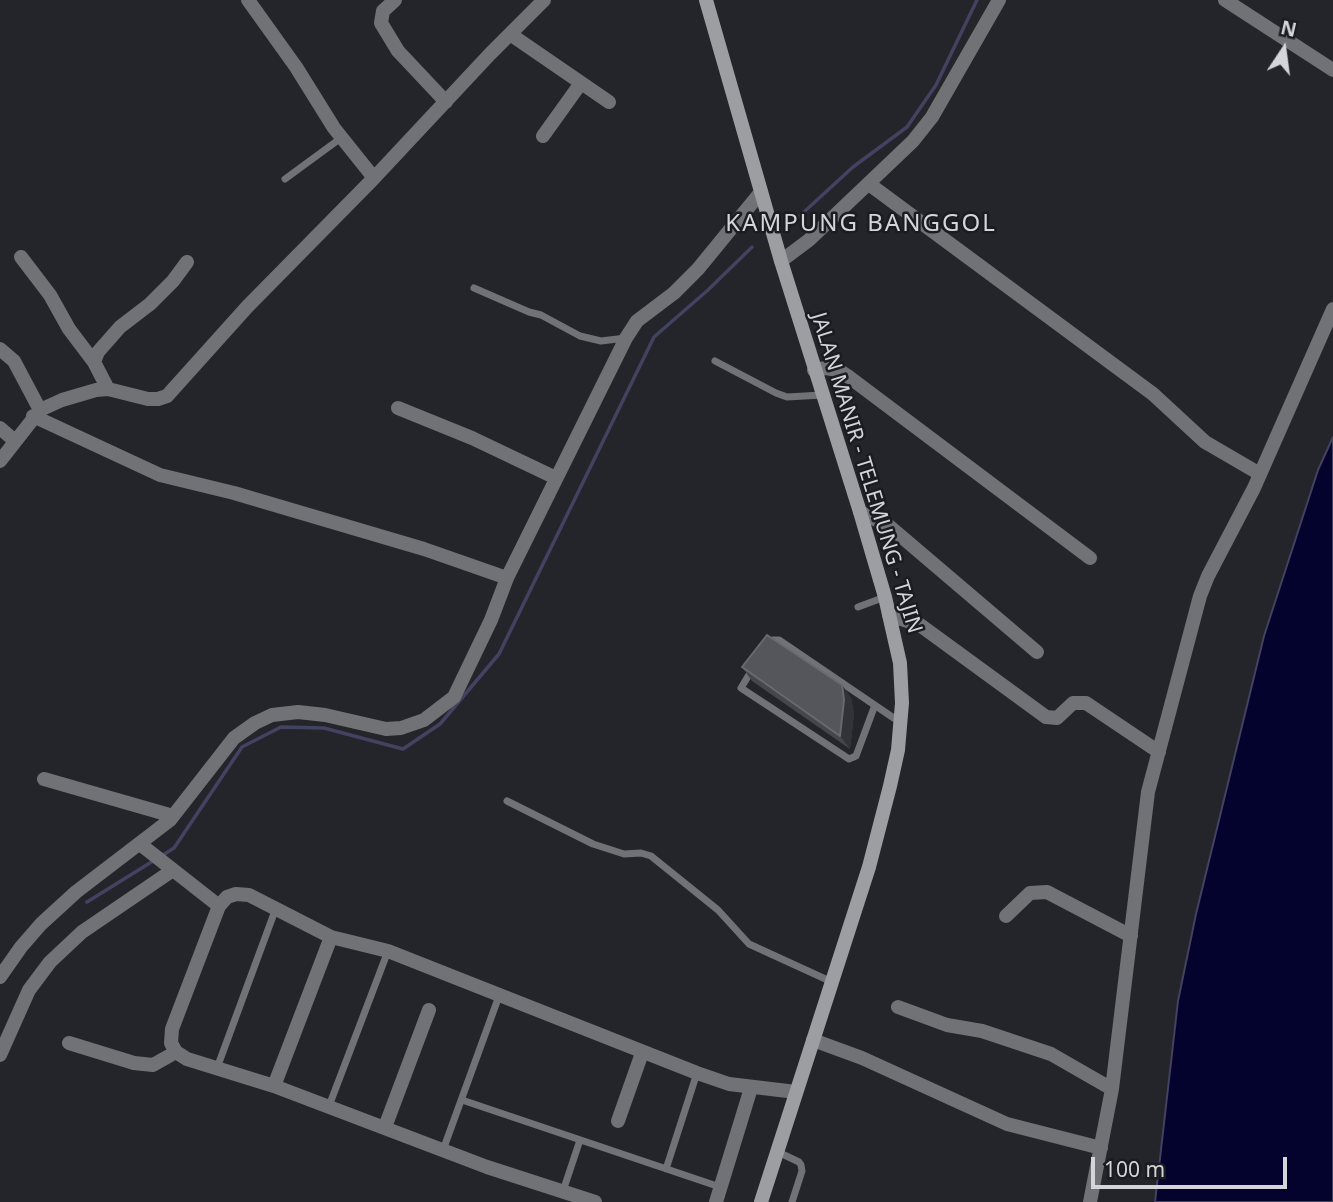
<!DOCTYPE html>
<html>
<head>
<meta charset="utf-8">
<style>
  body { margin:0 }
  #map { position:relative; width:1333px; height:1202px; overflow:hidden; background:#23252a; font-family:"Noto Sans",sans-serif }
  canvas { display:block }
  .north { position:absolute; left:1249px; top:14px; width:70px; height:70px; -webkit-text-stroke:5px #1a1c21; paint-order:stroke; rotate:13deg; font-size:19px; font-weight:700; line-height:28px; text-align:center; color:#d4d5d8 }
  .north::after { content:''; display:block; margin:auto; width:24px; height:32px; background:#d4d5d8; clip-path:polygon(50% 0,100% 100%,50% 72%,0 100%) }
  .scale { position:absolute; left:1091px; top:1157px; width:196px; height:32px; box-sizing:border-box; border:4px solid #d4d5d8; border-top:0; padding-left:9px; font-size:21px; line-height:24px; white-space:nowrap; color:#d4d5d8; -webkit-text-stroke:5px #1a1c21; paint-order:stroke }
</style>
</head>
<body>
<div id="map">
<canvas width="1333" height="1202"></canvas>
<div class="north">N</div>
<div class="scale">100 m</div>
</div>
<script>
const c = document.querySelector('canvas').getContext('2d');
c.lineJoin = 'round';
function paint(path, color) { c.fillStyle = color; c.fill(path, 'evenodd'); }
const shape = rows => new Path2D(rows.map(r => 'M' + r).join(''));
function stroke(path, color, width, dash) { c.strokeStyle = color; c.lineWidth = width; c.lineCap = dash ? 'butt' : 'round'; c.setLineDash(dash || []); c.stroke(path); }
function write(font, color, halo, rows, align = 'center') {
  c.font = font + ' "Noto Sans",sans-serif'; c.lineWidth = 5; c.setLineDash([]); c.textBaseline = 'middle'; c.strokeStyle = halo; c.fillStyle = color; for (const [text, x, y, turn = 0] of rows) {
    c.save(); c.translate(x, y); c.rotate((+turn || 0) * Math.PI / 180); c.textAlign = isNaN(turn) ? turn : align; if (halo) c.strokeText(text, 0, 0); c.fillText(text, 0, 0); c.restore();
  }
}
const water = shape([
  [1333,437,1333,1202,1155,1202,1178,1001,1196,914,1264,636,1318,470,1333,437]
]);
paint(water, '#04032e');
stroke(water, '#424261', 2);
stroke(shape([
  [793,222,853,167,907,127,936,85,977,0],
  [163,855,174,848,242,747,281,727,324,728,403,749,440,724,499,654,654,337,708,290,752,247],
  [87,902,153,861]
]), '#424261', 3.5);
stroke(shape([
  [285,179,341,138],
  [474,288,529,312,541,315,580,336,601,341,626,338],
  [715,361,776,393,787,397,822,395],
  [858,607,885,597],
  [770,644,773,640,779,640,901,723],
  [753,668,741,688,849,759,856,756,875,705],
  [507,801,593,844,624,854,641,853,651,856,718,910,749,944,832,982],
  [217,1068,276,908],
  [462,1100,720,1187],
  [329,1106,388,951],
  [443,1150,499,996],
  [778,1152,799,1162,801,1165,802,1171,792,1202],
  [666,1169,697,1073],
  [563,1191,580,1140]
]), '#717275', 7);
stroke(shape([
  [248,0,296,67,334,128,374,178],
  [395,0,383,11,381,23,398,51,446,102],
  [1225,0,1333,70],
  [510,34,609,102],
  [543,136,581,83],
  [869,184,1153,394,1205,442,1260,474],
  [21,257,50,295,69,329,94,362],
  [781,261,809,240,913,141,932,117,999,0],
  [0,349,14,361,40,410],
  [814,370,826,368,838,370,849,377,1090,558],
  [108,389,94,362,98,352,120,327,150,304,173,281,187,262],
  [398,408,472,438,556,478],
  [33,416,160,475,234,493,424,549,507,578],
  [0,428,15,441],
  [0,461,40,410,62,400,96,390,108,389,148,399,158,399,167,396,247,307,374,178,490,54,544,0],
  [860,512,889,526,1037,652],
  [889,615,920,625,1046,717,1057,718,1073,703,1086,703,1159,752],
  [44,779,173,816],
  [140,844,219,906],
  [1006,916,1030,893,1047,892,1131,936],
  [0,977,21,947,41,924,76,892,170,820,234,738,255,723,272,715,298,712,325,715,386,729,401,728,424,720,454,697,491,620,507,578,626,338,637,321,674,293,698,269,761,192],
  [898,1007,947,1025,982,1031,1051,1054,1112,1089],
  [813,1040,862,1058,1007,1124,1101,1148],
  [69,1043,134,1063,153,1065,176,1052],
  [0,1055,29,990,50,962,82,932,173,870],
  [274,1086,331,937],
  [618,1121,642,1053],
  [385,1127,429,1010],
  [595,1202,487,1167,274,1086,187,1059,176,1052,171,1043,172,1029,219,906,227,897,236,894,249,895,331,937,388,951,697,1073,729,1084,796,1092],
  [716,1202,751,1088],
  [1090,1202,1112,1089,1148,792,1200,596,1208,576,1254,488,1333,309]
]), '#717275', 14);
stroke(shape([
  [706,0,781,261,860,512,885,597,900,663,902,703,898,750,890,786,869,867,761,1202]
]), '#9c9ea2', 14);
paint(shape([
  [742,667,842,685,851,698,854,714,850,749,752,681]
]), '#45474c');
paint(shape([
  [842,685,851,698,854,714,850,749,840,736]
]), '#313338');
const building = shape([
  [767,635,842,685,844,700,840,736,742,667,767,635]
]);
paint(building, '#54565c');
stroke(building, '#686a6f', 2);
write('21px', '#d4d5d8', '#1a1c21', [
  ["JALAN MANIR - TELEMUNG - TAJIN",866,473,73]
]);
c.letterSpacing = '2px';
write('24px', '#d4d5d8', '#1a1c21', [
  ["KAMPUNG BANGGOL",861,224]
]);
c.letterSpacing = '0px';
</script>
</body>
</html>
